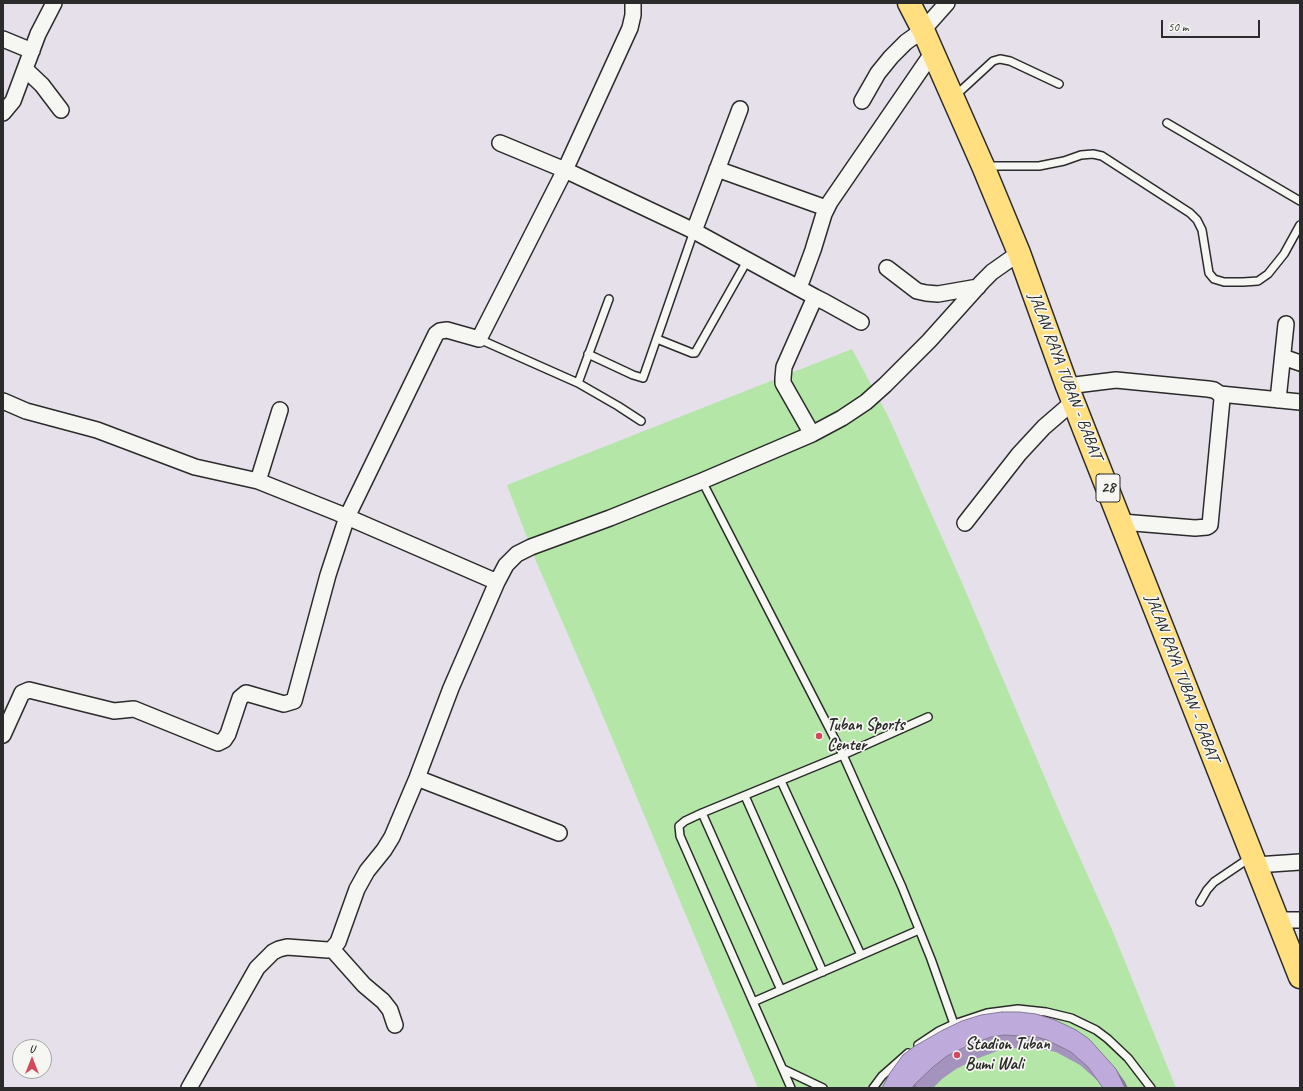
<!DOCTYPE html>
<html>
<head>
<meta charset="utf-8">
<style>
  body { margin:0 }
  #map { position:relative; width:1303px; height:1091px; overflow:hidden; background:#e6e0eb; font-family:Caveat,sans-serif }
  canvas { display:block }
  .frame { position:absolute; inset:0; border:4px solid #2b2b2b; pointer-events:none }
  .north { position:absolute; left:12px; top:1039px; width:40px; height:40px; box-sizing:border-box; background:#f6f6f2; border:1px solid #a5a5a2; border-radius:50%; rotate:0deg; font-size:11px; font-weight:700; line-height:16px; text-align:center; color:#2b2b2b }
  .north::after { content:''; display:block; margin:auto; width:14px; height:18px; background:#d1495b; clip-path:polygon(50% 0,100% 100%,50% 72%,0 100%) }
  .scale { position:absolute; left:1161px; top:20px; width:99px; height:18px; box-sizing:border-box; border:2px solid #2b2b2b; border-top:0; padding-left:5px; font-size:12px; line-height:14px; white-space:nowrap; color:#2b2b2b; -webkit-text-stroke:3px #f6f6f2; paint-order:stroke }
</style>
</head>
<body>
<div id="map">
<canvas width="1303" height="1091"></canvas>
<div class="frame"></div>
<div class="north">U</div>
<div class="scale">50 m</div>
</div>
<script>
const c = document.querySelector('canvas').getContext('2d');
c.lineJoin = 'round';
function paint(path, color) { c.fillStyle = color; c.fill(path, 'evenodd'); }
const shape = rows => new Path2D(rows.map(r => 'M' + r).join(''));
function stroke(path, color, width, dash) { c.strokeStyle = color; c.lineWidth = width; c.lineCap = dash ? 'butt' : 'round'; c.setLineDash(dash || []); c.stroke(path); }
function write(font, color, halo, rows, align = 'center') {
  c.font = font + ' Caveat,sans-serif'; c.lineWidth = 3.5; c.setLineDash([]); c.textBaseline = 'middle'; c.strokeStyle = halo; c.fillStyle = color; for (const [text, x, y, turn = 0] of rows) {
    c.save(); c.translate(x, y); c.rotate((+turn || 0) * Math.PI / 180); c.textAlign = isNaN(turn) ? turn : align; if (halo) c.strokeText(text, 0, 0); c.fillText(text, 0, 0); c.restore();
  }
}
paint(shape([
  [852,349,889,418,963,585,1059,811,1113,932,1176,1088,758,1088,595,697,536,561,507,485]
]), '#b3e6a7');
const lane = shape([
  [955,96,993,61,1000,59,1010,61,1059,84],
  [1167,123,1300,201],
  [987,166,1039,166,1064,161,1081,155,1093,154,1102,156,1190,213,1197,220,1202,230,1209,273,1214,279,1224,282,1243,282,1258,281,1268,274,1284,254,1300,225],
  [479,339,578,383,618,406,641,421],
  [657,339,692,353,695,353,699,346,747,261],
  [588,354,633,375,643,378,694,231],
  [578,383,609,299],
  [702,481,843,755,902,887,931,959,954,1024],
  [781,781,861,955],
  [745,796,823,972],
  [702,813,781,990],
  [1200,902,1207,890,1214,882,1251,857],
  [753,1002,919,930],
  [918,1045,939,1031,954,1024,987,1013,1018,1009,1046,1012,1071,1018,1096,1030,1108,1039,1128,1058,1151,1088],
  [783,1069,823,1088],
  [791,1088,680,836,679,826,685,821,702,813,843,755,928,717],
  [873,1088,882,1076,908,1053]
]);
const street = shape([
  [3,39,32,51],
  [25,69,42,85,61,110],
  [862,101,878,73,891,57,906,42,923,30,947,3],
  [3,113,13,101,38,34,54,3],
  [500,143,565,170,694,231,815,297,784,367,783,378,783,383,812,434],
  [717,169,826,208],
  [694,231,740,109],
  [887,268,917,291,926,293,938,294,978,287],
  [799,288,813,250,824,214,830,202,933,52],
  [815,297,825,302,861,322],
  [1283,357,1300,363],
  [1067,386,1116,380,1208,389,1214,390,1220,394,1222,399,1210,525,1207,527,1195,528,1122,522],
  [1220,394,1300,402],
  [1278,400,1286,324],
  [3,401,26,411,97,430,195,467,258,481,338,513,497,582],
  [258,481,280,410],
  [965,523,1019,454,1044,427,1073,402],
  [3,735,22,693,29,690,114,711,134,709,218,743,224,740,228,734,240,698,246,693,284,704,294,701,328,575,347,517,436,334,440,331,447,330,479,339,565,170,630,28,633,15,633,3],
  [417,778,559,833],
  [1256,865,1300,862],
  [1278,920,1300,920],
  [332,949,364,985,383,1001,390,1010,395,1025],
  [189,1088,257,968,273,952,279,949,287,947,328,950,332,949,338,942,357,889,367,871,384,850,392,837,417,778,451,688,497,582,506,565,517,554,531,547,610,518,702,481,812,434,842,418,866,402,885,385,929,341,982,282,992,272,1019,253]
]);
const highway = shape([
  [909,3,923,30,983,166,1019,253,1067,386,1300,977]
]);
stroke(lane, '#2b2b2b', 10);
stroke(street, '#2b2b2b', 18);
stroke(highway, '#2b2b2b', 25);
stroke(lane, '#f6f6f2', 7);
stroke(street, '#f6f6f2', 15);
stroke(highway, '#ffdf80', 22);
paint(shape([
  [1002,1012,1125,1082,1097,1080,1080,1065,1056,1052,1046,1050,1013,1048,1000,1050,976,1059,956,1069,942,1079,933,1088,882,1088]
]), '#a493bc');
paint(shape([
  [1116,1069,1125,1082,1128,1088,1125,1088],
  [915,1084,917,1088,912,1088]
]), '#867899');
const building = shape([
  [1002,1012,1019,1012,1036,1014,1055,1020,1076,1030,1089,1039,1116,1069,1125,1088,1103,1088,1088,1067,1071,1052,1047,1040,1037,1037,1004,1035,991,1037,967,1046,947,1056,933,1067,915,1084,912,1088,882,1088,890,1073,903,1055,915,1046,943,1030,962,1021,981,1015,1002,1012]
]);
paint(building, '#bfabdb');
stroke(building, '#867899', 1);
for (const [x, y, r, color] of [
  [819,736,4,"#d1495b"],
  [957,1055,4,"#d1495b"]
]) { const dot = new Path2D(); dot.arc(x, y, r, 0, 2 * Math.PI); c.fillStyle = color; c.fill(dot); stroke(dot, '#f6f6f2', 1.5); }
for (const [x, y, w] of [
  [1108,488,24]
]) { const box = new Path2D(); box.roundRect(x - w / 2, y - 14, w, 28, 3); c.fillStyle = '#f6f6f2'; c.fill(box); stroke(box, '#2b2b2b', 1); }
write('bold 16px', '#2b2b2b', null, [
  ["28",1108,488]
]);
write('17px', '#2b2b2b', '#f6f6f2', [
  ["JALAN RAYA TUBAN - BABAT",1065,376,69],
  ["JALAN RAYA TUBAN - BABAT",1182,678,69]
]);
write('bold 17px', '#2b2b2b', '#f6f6f2', [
  ["Tuban Sports",827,726],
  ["Center",827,746],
  ["Stadion Tuban",965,1045],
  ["Bumi Wali",965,1065]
], 'left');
</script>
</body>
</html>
